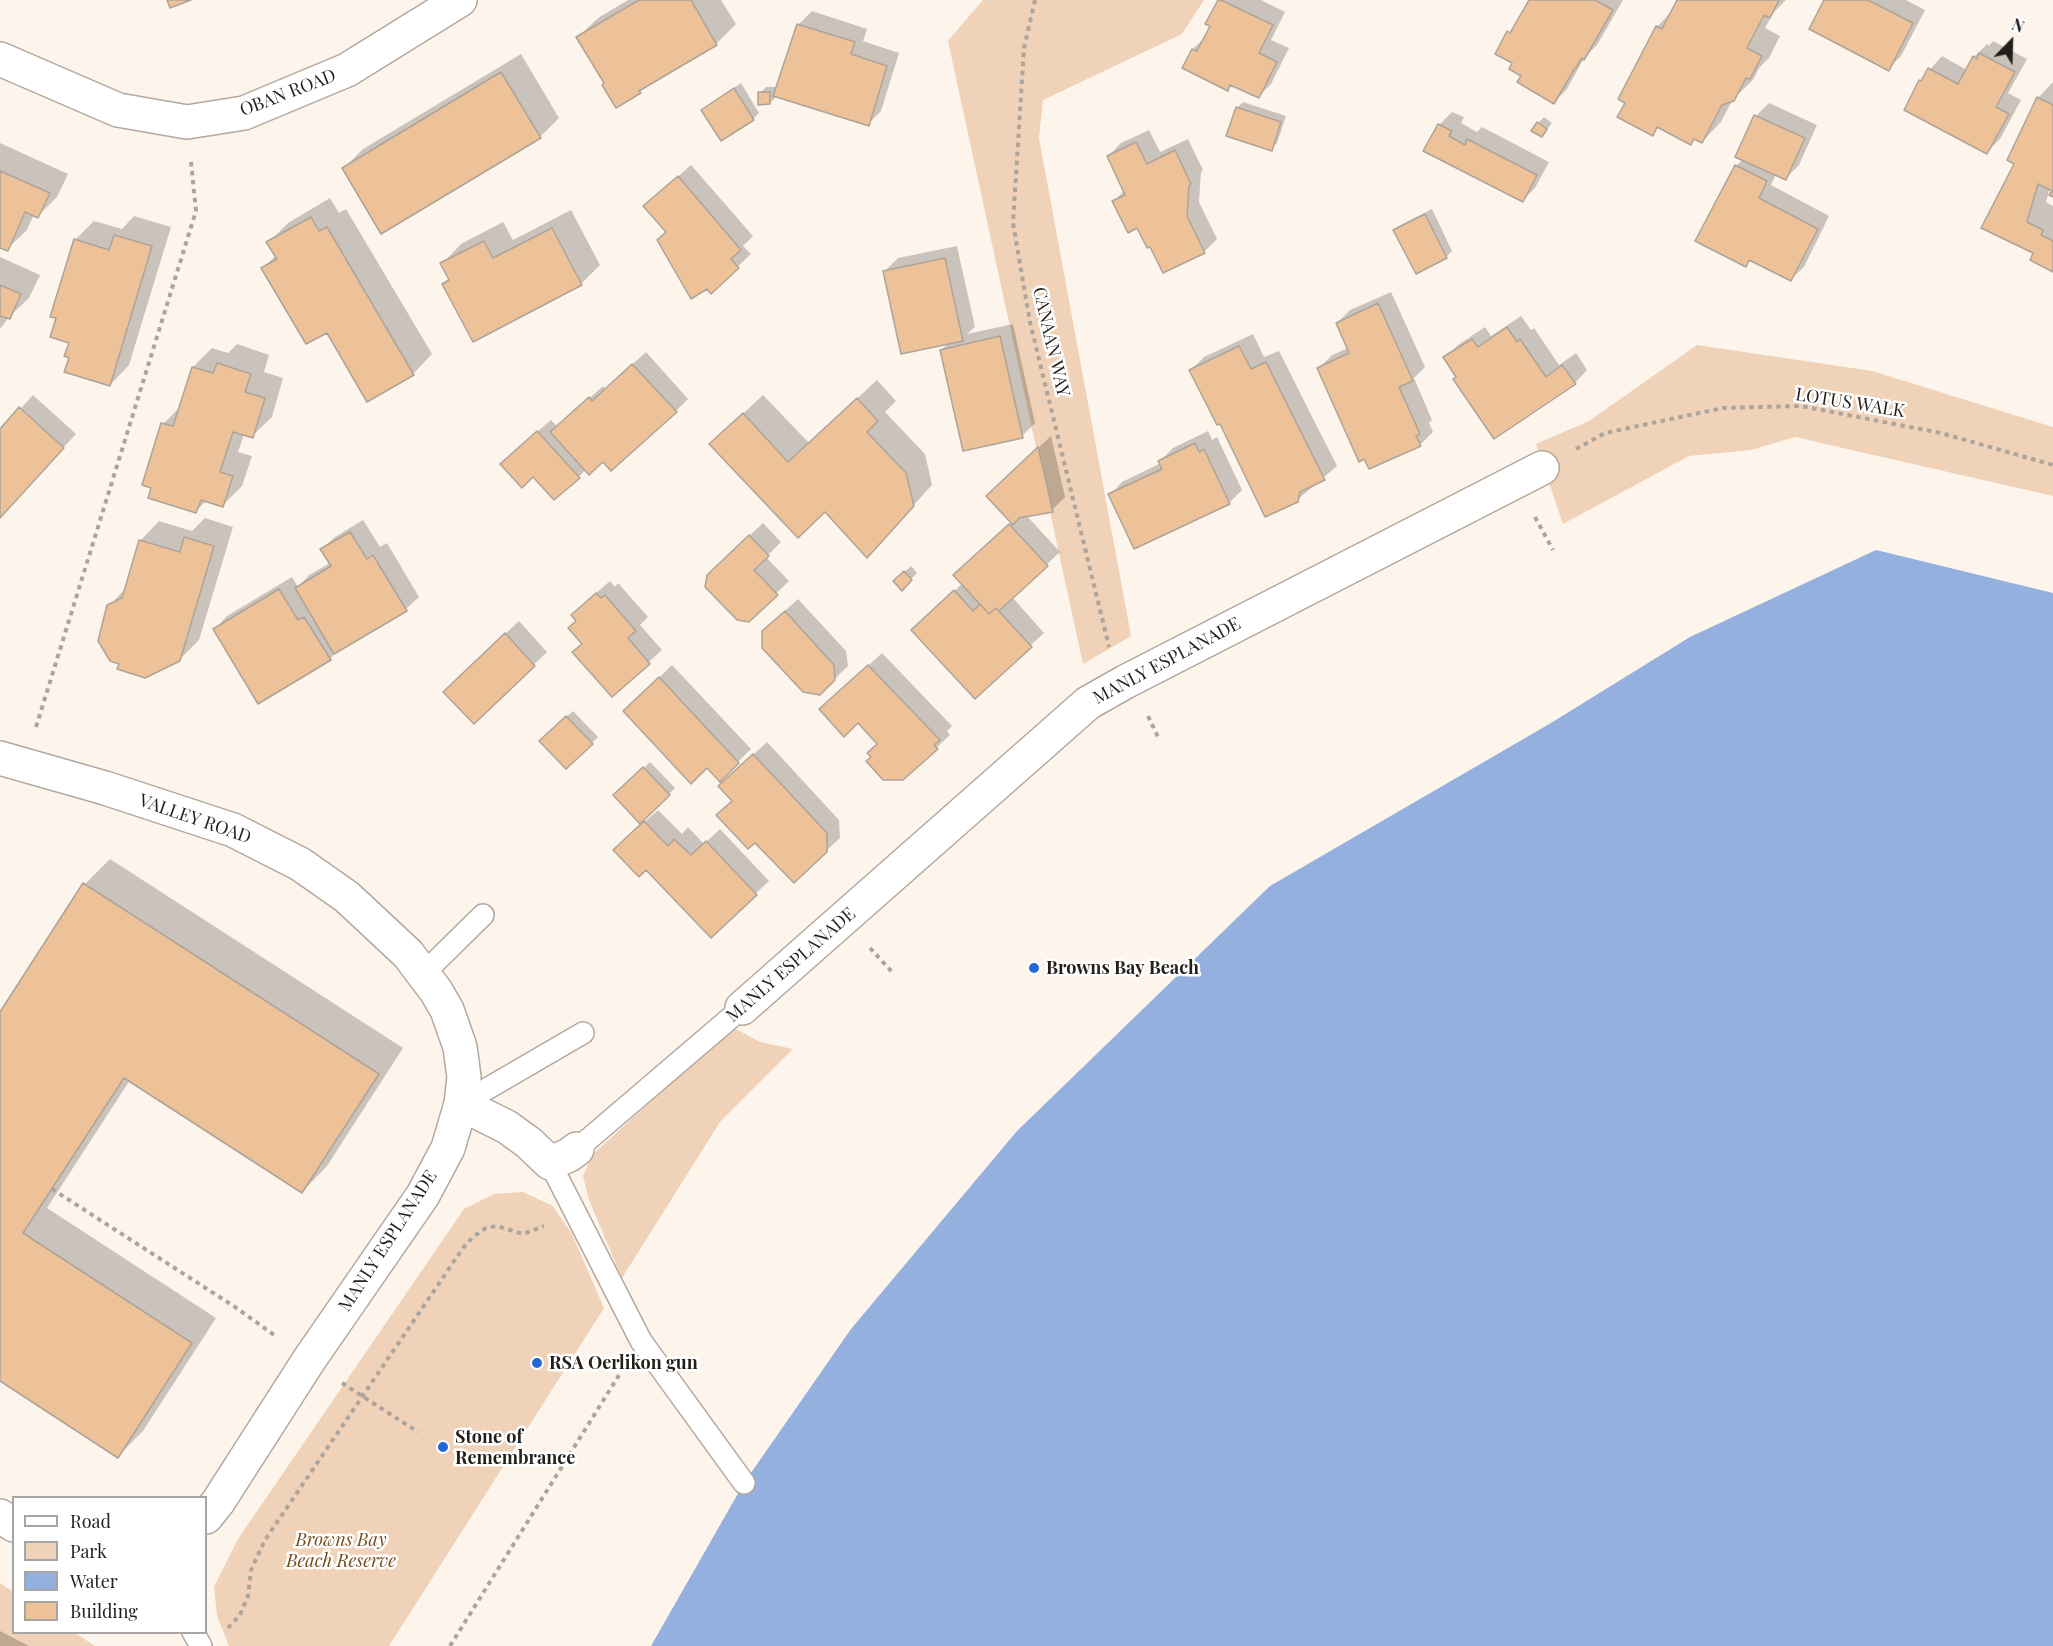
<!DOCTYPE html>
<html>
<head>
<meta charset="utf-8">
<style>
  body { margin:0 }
  #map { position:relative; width:2053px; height:1646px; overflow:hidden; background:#fdf4ec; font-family:"Playfair Display",serif }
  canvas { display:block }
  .legend { position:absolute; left:12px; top:1496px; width:195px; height:138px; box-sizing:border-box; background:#fff; border:2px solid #a7a5a4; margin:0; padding:8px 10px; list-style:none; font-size:18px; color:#231f1b }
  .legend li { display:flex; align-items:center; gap:12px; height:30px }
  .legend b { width:30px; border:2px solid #a7a5a4 }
  .north { position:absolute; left:1981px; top:12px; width:60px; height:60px; -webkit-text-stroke:4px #fff; paint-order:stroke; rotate:23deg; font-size:16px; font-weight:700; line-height:24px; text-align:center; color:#231f1b }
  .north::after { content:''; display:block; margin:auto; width:21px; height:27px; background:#231f1b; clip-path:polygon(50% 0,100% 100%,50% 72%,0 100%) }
</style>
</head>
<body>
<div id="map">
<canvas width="2053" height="1646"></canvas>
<ul class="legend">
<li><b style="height:8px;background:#fff"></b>Road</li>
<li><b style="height:16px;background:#efd2b7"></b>Park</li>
<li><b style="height:16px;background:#93b0de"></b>Water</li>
<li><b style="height:16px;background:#edc298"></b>Building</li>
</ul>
<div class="north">N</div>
</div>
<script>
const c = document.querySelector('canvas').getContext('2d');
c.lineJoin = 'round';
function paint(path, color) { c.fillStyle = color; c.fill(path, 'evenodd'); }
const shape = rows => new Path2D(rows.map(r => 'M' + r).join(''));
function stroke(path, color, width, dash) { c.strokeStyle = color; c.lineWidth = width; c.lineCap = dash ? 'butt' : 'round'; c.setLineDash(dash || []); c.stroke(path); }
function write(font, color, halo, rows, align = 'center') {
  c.font = font + ' "Playfair Display",serif'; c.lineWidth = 5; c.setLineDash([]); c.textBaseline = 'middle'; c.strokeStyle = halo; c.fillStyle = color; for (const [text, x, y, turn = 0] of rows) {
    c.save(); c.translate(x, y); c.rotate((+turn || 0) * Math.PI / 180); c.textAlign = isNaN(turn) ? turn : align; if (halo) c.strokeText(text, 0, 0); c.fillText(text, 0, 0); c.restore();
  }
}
paint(shape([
  [983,0,1204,0,1182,34,1043,100,1039,138,1131,636,1083,664,948,41],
  [1697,345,1872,371,2053,427,2053,496,1795,437,1751,450,1689,456,1563,524,1536,444,1589,421],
  [732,1027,760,1042,793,1049,720,1122,622,1278,589,1200,583,1176,592,1155],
  [523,1192,553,1206,572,1234,604,1308,389,1646,229,1646,217,1616,214,1587,238,1539,464,1209,494,1194],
  [0,1583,13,1592,14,1632,75,1633,95,1646,0,1646]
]), '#efd2b7');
paint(shape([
  [1876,550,2053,593,2053,1646,651,1646,744,1483,851,1329,1017,1131,1270,886,1551,723,1690,637]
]), '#93b0de');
paint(shape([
  [628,0,721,0,736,24,717,43,648,84,640,92,606,83,578,37,598,18],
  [1219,0,1261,0,1285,12,1271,40,1289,48,1271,84,1258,97,1232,84,1227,89,1193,49,1206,36,1212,25],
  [1531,0,1623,0,1597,45,1584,58,1567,89,1554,102,1523,75,1514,63,1509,32,1518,23],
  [1678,0,1786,0,1774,12,1765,28,1780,36,1769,58,1759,68,1753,80,1733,99,1721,122,1702,142,1696,138,1691,143,1659,127,1652,134,1627,102,1657,27,1672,11],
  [1825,0,1906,0,1925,10,1901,56,1888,69],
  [812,11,867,29,863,41,899,53,881,111,868,124,776,97,770,103,760,93,766,87,777,87,799,24],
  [1993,41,2027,59,2008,93,2021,100,2000,139,1987,152,1920,81,1942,56,1967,70,1974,57,1987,44,1989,46],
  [521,54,559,118,540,137,344,168,363,149],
  [2053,82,2053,190,2050,188,2046,202,2053,206,2053,270,2035,253,1983,227,2016,163,2038,98],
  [741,83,759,113,753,119,703,110],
  [1243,102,1286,116,1277,143,1271,149,1237,108],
  [1769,103,1817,125,1799,165,1786,178,1776,174,1771,185,1829,216,1804,267,1791,279,1751,259,1745,265,1736,166,1743,159,1756,116],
  [1452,112,1464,117,1461,123,1477,132,1482,127,1549,162,1535,188,1522,201,1425,151,1439,125],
  [1544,117,1552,123,1542,136,1538,123],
  [1149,130,1160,152,1188,139,1203,170,1201,172,1199,202,1217,239,1204,252,1151,245,1138,226,1114,201,1125,190,1108,156,1121,143],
  [0,143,68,174,57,197,38,216,34,214,27,230,7,249,0,246],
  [691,165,753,236,743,246,751,254,711,292,668,232,645,206],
  [330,198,339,213,346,209,432,354,413,374,327,331,263,268,276,255,268,243,288,223],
  [1432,209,1452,251,1446,257,1395,231,1401,225],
  [571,210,600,265,581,284,444,284,450,278,442,264,461,244,503,222,513,240],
  [134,216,171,227,129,365,110,385,70,357,75,240,94,221,122,229],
  [957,246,975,327,967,334,1013,324,1035,423,1022,436,941,350,949,343,885,271,898,258],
  [0,257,40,275,29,298,9,317,0,329],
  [1391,292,1425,367,1414,378,1432,420,1429,423,1433,432,1420,445,1319,368,1332,355,1348,348,1337,323,1350,310],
  [1521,316,1531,330,1534,328,1559,365,1576,353,1587,370,1575,383,1458,377,1445,358,1458,345,1485,327,1491,336],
  [1253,334,1264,357,1279,351,1337,466,1297,500,1220,422,1191,370,1204,357],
  [237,344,269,355,264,372,283,378,272,417,252,436,244,434,238,452,252,456,242,486,223,505,207,500,196,511,163,424,181,406,193,367,212,348,228,353],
  [646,352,688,399,676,411,603,460,586,469,579,477,515,451,551,420,558,427,603,386,605,389],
  [877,380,896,401,885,412,925,454,932,485,867,556,825,510,731,425,763,395,809,443],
  [33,395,76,434,0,516,0,431],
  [1208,431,1212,440,1217,437,1242,490,1229,503,1110,495,1122,482,1161,463,1160,461,1173,448],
  [1051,436,1065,497,1052,510,1026,515,1060,552,1012,597,1044,633,975,697,926,617,963,583,968,562,1012,522,1001,483],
  [205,518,233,527,199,640,179,660,120,663,109,606,126,588,140,541,159,521,192,531],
  [363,520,380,547,387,543,419,597,406,609,339,649,330,659,215,629,227,616,292,577,298,587,309,575,330,563,322,549,335,537],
  [763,523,781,542,766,557,789,581,749,620,722,562],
  [911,566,917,573,902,589,895,581],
  [610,581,615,587,618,583,648,617,640,625,662,650,612,695,574,652,583,643,578,620,586,602],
  [798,599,846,651,848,666,820,693,777,618],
  [519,621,547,652,474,722,458,679],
  [882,653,952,726,947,731,950,735,903,779,873,757,878,744,834,697],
  [672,665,751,749,720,780,707,766,625,711],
  [573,711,598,737,566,767,547,735],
  [767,742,839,820,840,838,826,851,733,773],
  [650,762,675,788,641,822,615,796],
  [658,810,682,834,688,827,704,844,720,829,769,881,711,936,628,837],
  [110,859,403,1048,327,1166,302,1192,130,1080,47,1208,216,1318,143,1431,118,1456,0,1379,0,1015,85,884],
  [0,1631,29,1646,0,1646]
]), '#0003');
const building = shape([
  [167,0,191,0,170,8,167,0],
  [639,0,691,0,717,45,639,91,641,93,616,108,602,85,604,83,576,37,639,0],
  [1218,0,1221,0,1273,25,1259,53,1277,62,1259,98,1230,85,1228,91,1182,68,1192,49,1197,51,1210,26,1205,24,1218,0],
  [1529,0,1595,0,1613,10,1584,60,1582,58,1576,68,1575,68,1554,104,1517,82,1521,76,1509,69,1512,63,1495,54,1507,31,1510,33,1529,0],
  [1677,0,1779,0,1770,18,1764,15,1747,48,1762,56,1750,79,1746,78,1734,101,1722,105,1702,143,1694,139,1691,145,1657,127,1653,136,1617,117,1625,103,1618,99,1656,26,1662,29,1677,0],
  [1824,0,1868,0,1913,23,1889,71,1809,29,1824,0],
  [797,24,855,42,851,54,887,66,869,126,773,96,797,24],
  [1979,53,2015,72,1996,107,2009,114,1987,154,1904,110,1919,80,1921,81,1928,68,1958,84,1973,56,1977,59,1979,53],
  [501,72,541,138,381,234,342,168,501,72],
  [734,88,754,120,721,141,701,110,734,88],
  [758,92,770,92,770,104,758,105,758,92],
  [2037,97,2053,105,2053,197,2049,195,2052,191,2038,184,2027,222,2043,230,2041,235,2053,241,2053,272,2030,260,2033,253,1981,228,2014,164,2007,160,2037,97],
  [1236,107,1281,122,1272,151,1226,136,1236,107],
  [1754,115,1805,138,1786,180,1735,157,1754,115],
  [1537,122,1547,129,1542,137,1531,131,1537,122],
  [1438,124,1452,131,1449,136,1465,145,1467,139,1537,175,1523,202,1423,151,1438,124],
  [1136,142,1147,164,1175,150,1191,184,1189,186,1187,216,1205,253,1163,273,1150,247,1147,248,1137,228,1128,233,1112,201,1125,195,1107,156,1136,142],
  [1735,165,1767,181,1759,198,1818,229,1791,281,1749,260,1746,267,1695,241,1735,165],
  [0,171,50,193,38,218,25,212,8,251,0,248,0,171],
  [678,176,741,250,731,259,739,268,711,294,707,289,691,299,657,240,666,232,643,206,678,176],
  [1425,214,1447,258,1416,274,1393,230,1425,214],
  [311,217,319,231,327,227,414,375,367,402,327,333,306,344,261,268,277,259,266,242,311,217],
  [552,228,582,285,473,342,442,284,449,280,440,263,484,241,493,258,552,228],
  [114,235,152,246,110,386,64,372,69,358,64,356,69,343,50,337,56,318,50,317,74,239,109,250,114,235],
  [945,258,963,341,901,354,883,271,945,258],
  [0,285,21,294,10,319,0,316,0,285],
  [1378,303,1413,381,1399,387,1420,434,1416,436,1421,446,1369,469,1364,459,1359,462,1317,368,1349,353,1336,323,1378,303],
  [1507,327,1517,342,1520,339,1546,377,1562,365,1576,384,1494,439,1453,379,1456,377,1443,357,1472,339,1478,347,1507,327],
  [1000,336,1023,438,963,451,940,350,1000,336],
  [1239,346,1251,369,1266,362,1325,480,1300,492,1298,502,1265,517,1220,424,1217,425,1189,370,1239,346],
  [217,363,251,374,245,392,265,398,253,438,233,432,220,472,233,476,223,507,201,500,196,513,148,498,151,488,142,485,161,423,173,426,192,367,213,373,217,363],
  [632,364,677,412,611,471,603,462,589,475,550,432,589,397,592,401,632,364],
  [857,398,878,421,867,432,906,473,914,506,867,558,825,512,798,538,709,444,743,413,788,462,857,398],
  [19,407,64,448,0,518,0,429,19,407],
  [537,431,580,478,554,500,533,477,522,488,500,464,537,431],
  [1195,443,1199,452,1204,449,1230,504,1134,549,1108,494,1162,469,1158,461,1195,443],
  [1038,447,1053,512,1019,518,1013,525,986,496,1038,447],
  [1009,524,1048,566,999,611,996,608,989,614,953,575,1009,524],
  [350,532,367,559,373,555,407,611,334,654,295,588,331,566,320,549,350,532],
  [749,535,769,556,754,570,778,595,749,622,737,620,705,587,707,575,749,535],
  [184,537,214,546,180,661,145,678,117,669,119,664,110,661,98,641,107,605,122,598,139,540,180,552,184,537],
  [904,571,912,580,902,591,893,581,904,571],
  [279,589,298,620,304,617,331,660,258,704,213,629,279,589],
  [954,590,973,611,980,604,989,614,996,608,1032,647,975,699,911,630,954,590],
  [596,593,601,598,605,595,636,631,628,638,650,664,612,697,572,652,582,644,568,628,576,621,571,615,596,593],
  [785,611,834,665,835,680,820,695,803,692,762,648,762,631,785,611],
  [505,633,535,666,474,724,443,692,505,633],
  [868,665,940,740,934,745,938,749,903,780,883,780,866,761,871,757,867,753,877,744,858,723,844,737,819,709,868,665],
  [659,677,739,763,720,782,707,768,691,784,623,711,659,677],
  [566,716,593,744,566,769,539,741,566,716],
  [753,754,827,833,827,852,794,883,755,843,748,849,716,815,732,801,718,786,753,754],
  [643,767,670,795,640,824,613,795,643,767],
  [644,821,668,846,674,839,691,855,706,841,757,895,711,938,646,870,639,877,613,850,644,821],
  [83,883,379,1074,302,1193,124,1078,23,1233,192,1343,118,1458,0,1381,0,1012,83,883]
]);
paint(building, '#edc298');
stroke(building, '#aea399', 1.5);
const service = shape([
  [424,973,483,915],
  [461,1104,583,1033],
  [577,1149,742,1008],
  [550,1163,641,1341,744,1483],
  [193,1632,201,1646]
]);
const minor = shape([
  [0,59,118,110,187,122,244,113,347,70,460,0],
  [742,1008,1088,703,1125,682,1542,468],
  [461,1104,507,1127,529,1143,550,1163,569,1155,577,1149]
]);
const tertiary = shape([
  [0,758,105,788,233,830,300,864,347,897,408,954,436,991,447,1010,460,1047,464,1077,461,1104,448,1148,423,1195,309,1360,218,1502,206,1517],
  [0,1516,14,1525]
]);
stroke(service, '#b3a89e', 24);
stroke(minor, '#b3a89e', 36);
stroke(tertiary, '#b3a89e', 36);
stroke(shape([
  [1035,0,1024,48,1013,223,1030,322,1109,647],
  [1576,449,1605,433,1723,408,1801,406,1941,433,2053,465],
  [1535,517,1553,550],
  [1148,716,1158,737],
  [36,727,196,211,191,162],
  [870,948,892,972],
  [52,1189,235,1307,277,1337],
  [342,1383,418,1432],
  [228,1628,240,1615,248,1596,251,1570,265,1540,463,1248,473,1237,486,1228,497,1226,523,1234,544,1226],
  [450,1646,621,1372]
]), '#aca59e', 4, [4.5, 4.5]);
stroke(service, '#fff', 21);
stroke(minor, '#fff', 33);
stroke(tertiary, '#fff', 33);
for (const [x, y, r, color] of [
  [1034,968,6,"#2267d3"],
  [537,1363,6,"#2267d3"],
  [443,1447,6,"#2267d3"]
]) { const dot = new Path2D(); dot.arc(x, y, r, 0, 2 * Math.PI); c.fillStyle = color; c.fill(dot); stroke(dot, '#fff', 2); }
write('18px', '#231f1b', '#fff', [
  ["OBAN ROAD",288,93,-21],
  ["CANAAN WAY",1051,342,77],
  ["LOTUS WALK",1850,403,9],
  ["MANLY ESPLANADE",1167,661,-28],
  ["VALLEY ROAD",195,819,19],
  ["MANLY ESPLANADE",791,965,-41],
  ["MANLY ESPLANADE",388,1241,-57]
]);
write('bold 18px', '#231f1b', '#fff', [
  ["Browns Bay Beach",1046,968],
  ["RSA Oerlikon gun",549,1363],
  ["Stone of",455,1437],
  ["Remembrance",455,1458]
], 'left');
write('italic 18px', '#764c1d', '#fff', [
  ["Browns Bay",341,1540],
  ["Beach Reserve",341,1561]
]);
</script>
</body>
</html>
